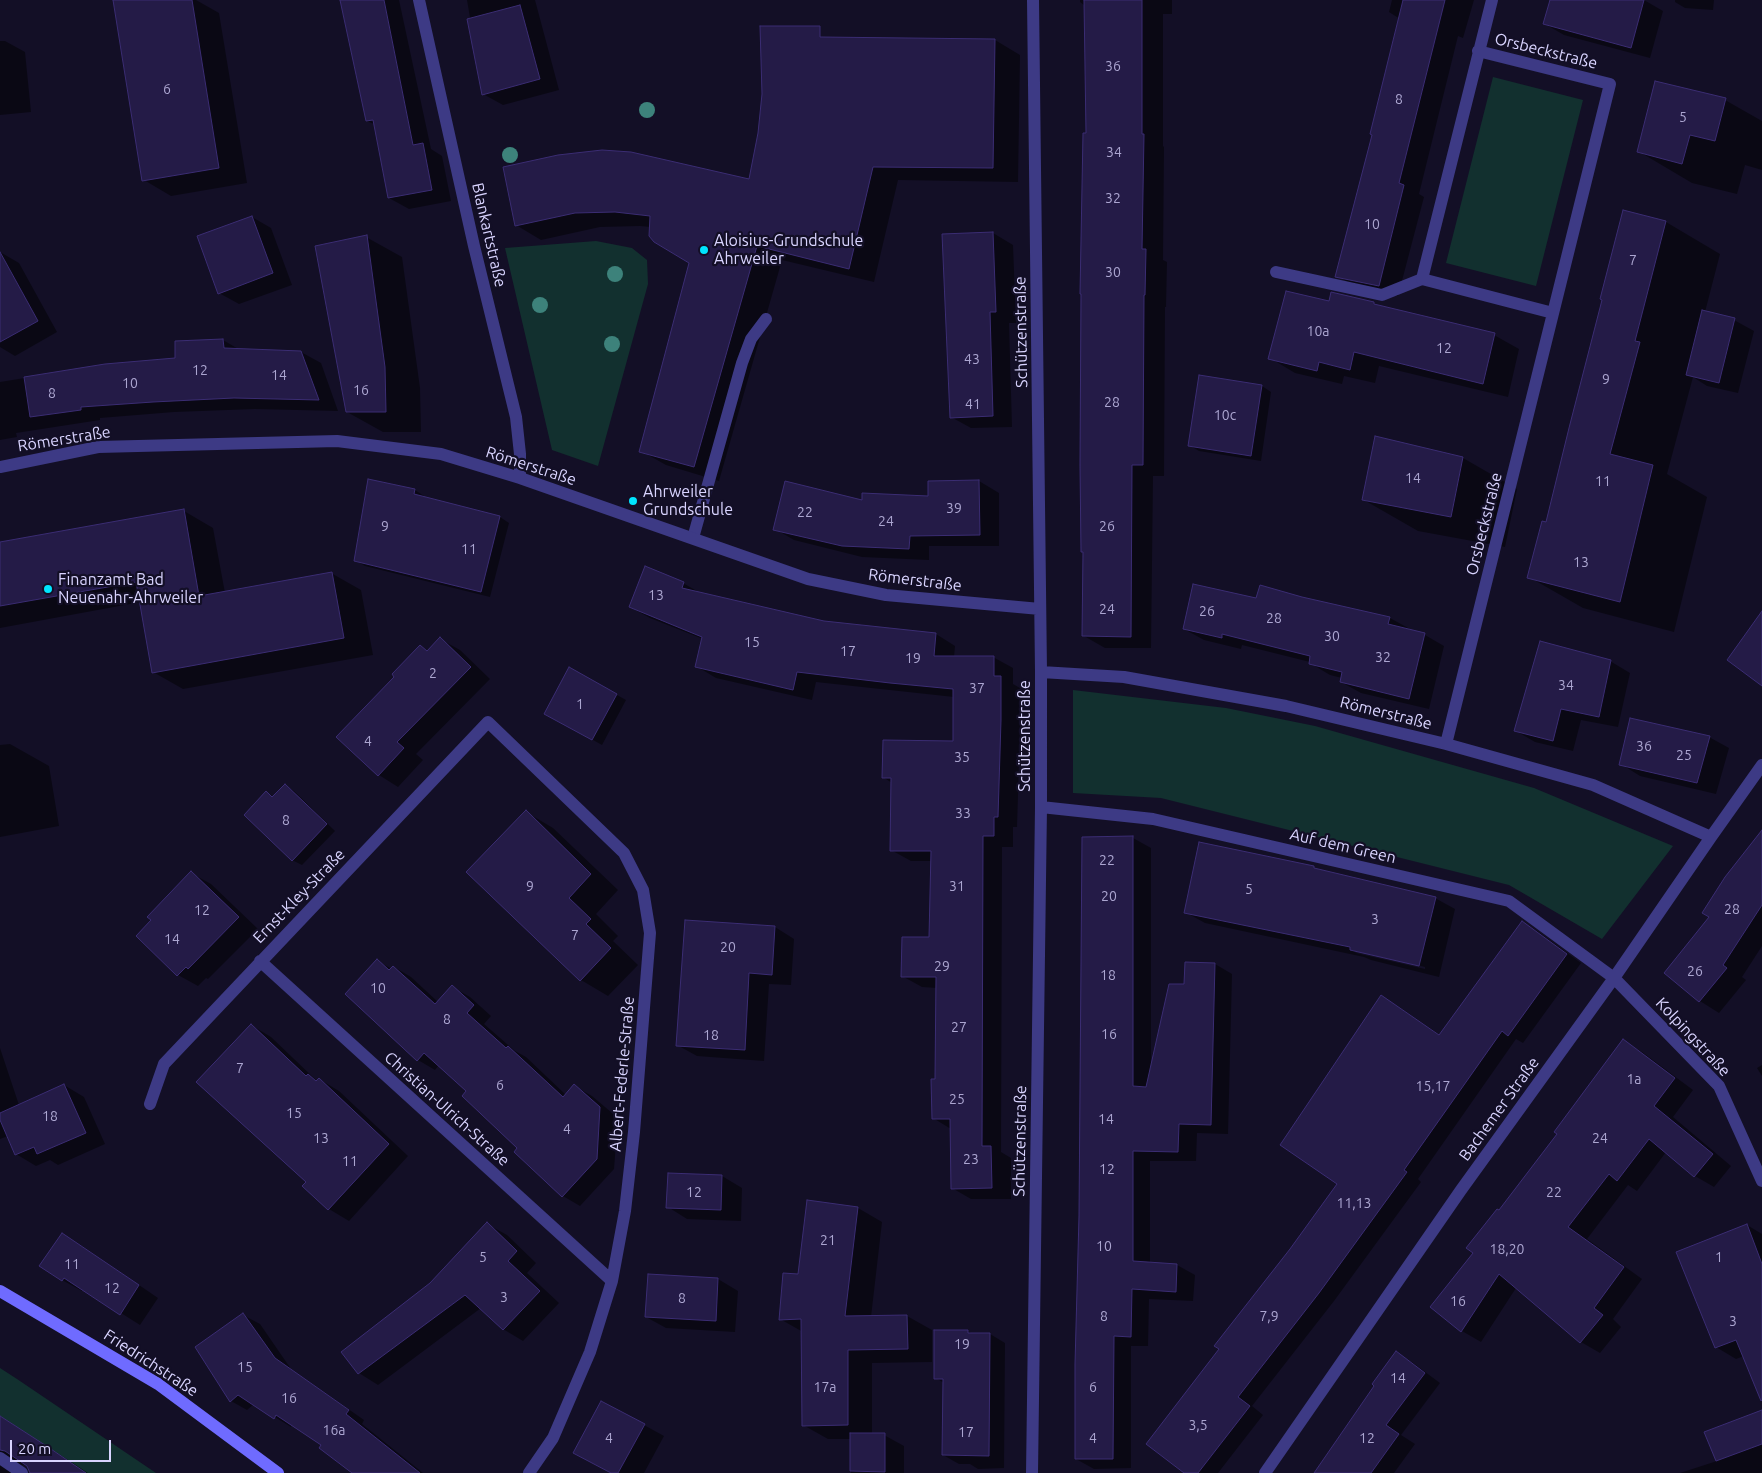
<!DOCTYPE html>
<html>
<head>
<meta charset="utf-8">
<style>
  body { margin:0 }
  #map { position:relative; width:1762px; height:1473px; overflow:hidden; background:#130f26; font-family:Ubuntu,sans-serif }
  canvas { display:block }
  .scale { position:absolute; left:10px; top:1440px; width:101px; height:22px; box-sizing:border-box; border:2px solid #d9d4ff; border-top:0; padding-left:6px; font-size:15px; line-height:18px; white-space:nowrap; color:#d9d4ff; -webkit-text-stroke:4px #130f26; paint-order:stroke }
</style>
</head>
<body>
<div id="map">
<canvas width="1762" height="1473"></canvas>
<div class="scale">20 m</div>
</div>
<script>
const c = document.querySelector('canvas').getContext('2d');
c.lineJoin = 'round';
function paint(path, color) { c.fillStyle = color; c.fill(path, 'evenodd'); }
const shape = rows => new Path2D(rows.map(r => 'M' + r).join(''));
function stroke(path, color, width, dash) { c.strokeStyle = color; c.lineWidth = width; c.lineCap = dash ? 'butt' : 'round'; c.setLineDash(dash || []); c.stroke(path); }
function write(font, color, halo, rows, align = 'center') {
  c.font = font + ' Ubuntu,sans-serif'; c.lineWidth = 4.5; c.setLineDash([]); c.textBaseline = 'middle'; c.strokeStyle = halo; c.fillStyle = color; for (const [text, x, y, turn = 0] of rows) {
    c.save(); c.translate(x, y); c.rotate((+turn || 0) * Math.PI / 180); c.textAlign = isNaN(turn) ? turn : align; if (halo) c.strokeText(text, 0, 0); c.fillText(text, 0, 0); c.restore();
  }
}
paint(shape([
  [1493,77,1583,100,1536,286,1446,263],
  [596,241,632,248,647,260,648,284,598,466,552,450,505,248],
  [1073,690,1226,708,1315,726,1534,788,1673,846,1602,939,1509,885,1161,798,1073,793],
  [0,1368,17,1379,156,1473,86,1473,0,1416]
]), '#12302f');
paint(shape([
  [113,0,196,0,219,13,247,183,171,196,144,180],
  [341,0,399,0,431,149,442,156,451,201,409,209,389,198,376,125,367,121],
  [467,0,535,0,559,90,503,105,483,94],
  [1080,0,1172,0,1172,14,1163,14,1163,146,1164,147,1163,260,1167,262,1166,307,1165,307,1164,476,1153,476,1151,648,1105,648,1084,636,1087,134,1085,6,1080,2],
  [1392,0,1474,0,1463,38,1458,36,1419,194,1424,197,1398,296,1357,287,1337,276,1373,135,1400,19,1389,12],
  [1551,0,1644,0,1663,11,1650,58,1564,35,1545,24],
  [1675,0,1714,0,1713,10,1685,8,1675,2],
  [814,38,995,40,1020,55,1018,182,898,180,874,282,782,260,719,481,666,465,641,451,691,262,651,227,640,226,600,227,541,240,516,225,504,168,750,181],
  [0,41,5,41,25,52,31,112,0,115],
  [1725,100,1762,121,1762,170,1745,165,1737,194,1692,183,1638,151],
  [1624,212,1666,222,1720,254,1705,312,1734,320,1754,331,1738,393,1707,386,1693,377,1667,474,1707,497,1674,632,1583,608,1529,577,1547,524,1604,300],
  [252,217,271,228,292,285,239,304,219,293],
  [993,233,1013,245,1016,323,1009,323,1012,427,971,428,951,417,943,235],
  [366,237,402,257,420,388,421,432,383,432,347,412],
  [0,252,19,263,57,332,15,356,0,347],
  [1332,294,1374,303,1381,307,1494,335,1519,349,1508,397,1379,366,1375,383,1344,376,1342,384,1295,373,1270,358,1330,303],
  [223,340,240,350,301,352,321,363,338,411,255,409,174,412,100,418,100,420,16,433,17,437,0,440,0,382,105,365,177,359],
  [1262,386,1271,392,1261,461,1199,451,1189,445],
  [1376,438,1463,458,1517,489,1505,547,1418,531,1364,500],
  [979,481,999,493,999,546,929,546,929,560,862,557,794,540,775,529,863,501,929,497,929,482],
  [415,490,424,496,424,498,500,517,509,523,490,597,365,566,355,560],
  [184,511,213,528,225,593,331,573,361,590,373,655,183,689,153,672,141,602,0,628,0,544],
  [683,583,702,594,823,622,936,634,955,646,954,657,993,657,1013,668,1013,684,1020,688,1020,732,1017,827,1013,827,1013,847,1002,847,1001,1152,1011,1158,1011,1199,971,1199,952,1188,951,1129,933,1118,936,1080,937,988,922,987,902,976,930,939,932,861,911,861,891,850,892,783,883,777,954,742,954,697,816,682,812,700,716,678,696,666,703,639,650,618,630,607],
  [1302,598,1390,618,1410,629,1409,631,1425,635,1444,646,1429,709,1361,693,1341,682,1342,678,1330,675,1310,663,1310,662,1242,645,1241,649,1204,640,1184,629,1257,600],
  [440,639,460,650,490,679,416,754,423,760,398,787,379,775,337,737,396,677,421,647,428,651],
  [1610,661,1630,673,1618,727,1581,720,1573,751,1535,742,1516,731],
  [570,669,626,700,602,745,545,713],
  [1709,737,1729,748,1716,794,1640,776,1621,764],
  [10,744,49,766,59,826,0,837,0,745],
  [285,786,294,791,335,831,302,865,292,860,267,793,274,797],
  [526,812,553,828,618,890,596,914,618,936,613,941,638,965,608,996,581,980],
  [1762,832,1762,946,1742,977,1746,980,1719,1013,1700,1001,1666,973,1711,917],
  [1133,838,1151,848,1151,1067,1186,986,1215,964,1232,974,1228,1134,1197,1133,1196,1161,1150,1161,1150,1264,1177,1265,1195,1275,1193,1301,1149,1299,1148,1346,1131,1346,1131,1468,1094,1469,1076,1459],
  [1314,868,1319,870,1435,898,1455,909,1439,977,1371,960,1364,957,1205,923,1185,912],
  [1353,949,1425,967,1425,969,1356,953],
  [191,873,211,884,258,929,208,979,206,978,198,986,178,975,137,936],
  [1523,923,1537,931,1581,963,1523,1043,1516,1039,1418,1179,1421,1182,1334,1301,1252,1406,1263,1415,1218,1473,1186,1473,1221,1349,1339,1184,1396,1005,1440,1035],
  [775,927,794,939,791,985,769,984,764,1061,697,1056,677,1045],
  [377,961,392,969,394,967,411,977,438,1002,452,987,470,997,491,1016,484,1024,515,1051,526,1057,566,1095,574,1086,592,1096,618,1118,614,1169,580,1206,563,1196,516,1152,519,1148,468,1091,439,1065,435,1070,418,1060],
  [251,1025,271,1037,316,1080,319,1079,339,1091,408,1156,349,1221,329,1209,304,1186,308,1182],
  [1623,1041,1642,1052,1693,1090,1673,1117,1731,1166,1714,1187,1695,1176,1666,1152,1637,1191,1628,1185,1587,1239,1642,1279,1613,1319,1621,1327,1600,1353,1581,1342,1516,1288,1481,1342,1462,1331,1432,1307,1475,1253,1499,1212,1559,1134],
  [0,1048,19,1105,64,1085,84,1097,105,1144,58,1165,50,1160,36,1166,16,1154,8,1136,0,1139],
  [1762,1065,1762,1076,1757,1068],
  [722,1176,742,1188,741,1221,687,1219,668,1207],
  [858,1208,882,1222,871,1317,907,1316,932,1330,932,1362,872,1363,872,1435,884,1435,904,1446,904,1473,851,1473,851,1439,828,1439,803,1425,803,1332,780,1319,799,1276],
  [487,1224,507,1235,536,1263,527,1273,559,1303,523,1341,503,1329,481,1308,378,1385,359,1373,431,1284],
  [1747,1225,1762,1234,1762,1383,1744,1356,1736,1359,1716,1347],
  [62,1235,82,1246,158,1298,140,1325,83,1289,82,1291,62,1280],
  [718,1279,738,1291,735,1332,666,1328,646,1317],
  [243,1315,260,1324,291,1369,364,1420,362,1424,423,1473,352,1473,323,1445,292,1424,291,1427,254,1404,247,1410,231,1401],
  [968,1331,974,1335,990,1334,1005,1343,1004,1468,978,1469,970,1464,959,1464,943,1455,944,1383,936,1378],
  [1397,1353,1413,1363,1440,1383,1401,1435,1415,1444,1394,1473,1316,1473],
  [1762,1411,1762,1473,1680,1473,1717,1461,1706,1432],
  [0,1417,73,1463,88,1473,31,1473,28,1466,24,1464,17,1468,17,1473,0,1473],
  [644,1425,664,1436,644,1473,612,1473]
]), '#0007');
const building = shape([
  [113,0,192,0,219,168,142,181,113,0],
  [340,0,384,0,413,145,423,143,432,190,388,198,373,120,366,121,340,0],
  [1084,0,1142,0,1142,134,1144,134,1142,249,1146,249,1145,295,1144,295,1143,465,1132,465,1131,637,1082,636,1083,552,1081,552,1080,465,1081,294,1080,294,1083,133,1086,133,1084,0],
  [1403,0,1445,0,1399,183,1404,185,1379,286,1335,277,1372,135,1370,134,1403,0],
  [1550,0,1644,0,1631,48,1543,24,1550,0],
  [520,5,540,79,482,95,467,19,520,5],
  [760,26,820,26,820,37,995,39,993,168,873,167,849,269,757,246,694,467,639,452,689,263,654,242,649,236,650,216,615,212,575,213,515,226,503,167,558,155,602,150,631,152,749,179,758,133,762,94,760,26],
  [1655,81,1726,98,1715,141,1690,135,1682,164,1637,152,1655,81],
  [1623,210,1666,221,1635,341,1640,342,1610,454,1653,465,1620,602,1527,578,1542,521,1546,522,1569,428,1602,300,1600,299,1623,210],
  [252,216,273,273,218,294,197,236,252,216],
  [993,232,996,312,990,312,993,416,950,418,942,234,993,232],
  [367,235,385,367,386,412,346,412,315,246,367,235],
  [0,252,38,321,0,342,0,252],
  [1286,291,1329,301,1331,292,1374,302,1374,304,1495,333,1483,384,1354,352,1350,370,1319,362,1317,371,1268,359,1286,291],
  [1702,310,1735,318,1719,383,1686,375,1702,310],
  [223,339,224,348,301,351,319,400,234,398,153,402,81,407,81,410,30,417,24,377,105,364,175,358,175,341,223,339],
  [1199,375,1262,385,1251,456,1188,446,1199,375],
  [1375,436,1463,457,1451,517,1362,500,1375,436],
  [368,479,415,489,414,494,500,516,481,592,354,561,368,479],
  [979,480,980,535,910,536,909,549,842,546,773,530,785,481,862,500,862,493,928,496,928,481,979,480],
  [184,509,199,596,332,572,344,638,152,673,136,582,0,606,0,542,184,509],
  [645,566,684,582,682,588,824,621,936,633,934,656,994,656,994,676,1001,676,1001,720,998,817,994,817,994,836,983,836,982,1146,991,1146,992,1188,951,1189,950,1119,932,1119,931,1079,935,1079,936,977,901,977,902,937,929,937,931,851,890,851,891,778,882,778,883,740,953,741,953,689,890,683,797,672,793,690,695,667,702,637,629,607,645,566],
  [1193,584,1256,598,1260,585,1302,597,1390,617,1388,624,1425,633,1409,699,1340,682,1342,672,1309,664,1310,656,1222,634,1222,638,1183,629,1193,584],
  [1762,611,1762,686,1727,660,1762,611],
  [440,637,471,667,397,742,404,748,378,776,336,737,394,677,392,674,420,645,427,651,440,637],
  [1540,641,1611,660,1599,717,1561,709,1553,741,1514,731,1540,641],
  [569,667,617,694,592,740,544,714,569,667],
  [1630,718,1710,736,1697,783,1619,765,1630,718],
  [285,784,327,824,292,861,244,815,266,791,272,797,285,784],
  [526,810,591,874,569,898,591,919,586,924,611,948,580,981,466,872,526,810],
  [1762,830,1762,905,1723,965,1727,968,1699,1002,1664,973,1709,917,1702,913,1725,877,1762,830],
  [1133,836,1133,1086,1146,1087,1169,984,1184,984,1185,962,1215,963,1211,1125,1179,1124,1178,1152,1133,1151,1133,1261,1177,1264,1176,1292,1132,1289,1131,1337,1114,1336,1113,1459,1075,1459,1075,1364,1079,1216,1082,837,1133,836],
  [1199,842,1314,866,1314,868,1436,897,1419,966,1350,950,1350,947,1184,913,1199,842],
  [191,871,239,917,188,969,186,967,177,976,136,936,151,920,147,917,191,871],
  [685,920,775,926,772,975,749,973,745,1050,676,1046,685,920],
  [1522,921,1567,954,1508,1036,1502,1031,1404,1170,1407,1172,1319,1293,1238,1397,1250,1406,1198,1473,1184,1473,1146,1444,1219,1349,1214,1346,1290,1249,1337,1184,1280,1145,1381,995,1439,1035,1522,921],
  [377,959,389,970,393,966,435,1004,452,985,474,1005,467,1013,506,1048,508,1046,563,1097,574,1084,600,1107,597,1159,562,1197,514,1152,517,1148,462,1096,466,1091,424,1053,417,1061,345,994,377,959],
  [251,1024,306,1076,308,1074,316,1081,319,1078,389,1144,328,1210,302,1186,306,1182,196,1082,251,1024],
  [1623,1039,1675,1078,1654,1106,1713,1154,1694,1177,1649,1139,1617,1181,1609,1174,1568,1227,1624,1267,1594,1308,1603,1315,1580,1343,1499,1274,1461,1332,1430,1307,1473,1253,1466,1248,1497,1209,1499,1210,1557,1134,1554,1132,1623,1039],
  [64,1084,86,1133,37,1154,34,1147,15,1155,0,1120,0,1113,64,1084],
  [668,1173,722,1175,721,1210,666,1208,668,1173],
  [807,1200,858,1207,845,1316,907,1315,908,1349,848,1350,848,1425,802,1426,801,1319,779,1320,783,1273,798,1274,807,1200],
  [487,1222,517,1251,508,1261,540,1291,503,1330,465,1295,358,1374,341,1352,430,1283,487,1222],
  [1747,1224,1762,1264,1762,1400,1761,1401,1736,1340,1715,1348,1676,1252,1747,1224],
  [62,1233,139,1285,120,1315,64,1278,62,1281,39,1266,62,1233],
  [648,1274,718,1278,716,1321,645,1317,648,1274],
  [243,1313,275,1358,349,1410,346,1414,420,1473,352,1473,319,1448,321,1445,276,1415,274,1419,238,1395,230,1402,195,1347,243,1313],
  [934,1330,968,1330,968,1333,990,1333,989,1456,942,1455,943,1379,934,1379,934,1330],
  [1396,1351,1425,1373,1386,1425,1399,1434,1371,1473,1314,1473,1374,1386,1372,1384,1396,1351],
  [601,1401,645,1424,618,1473,611,1473,573,1453,601,1401],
  [1762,1410,1762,1444,1716,1461,1704,1432,1762,1410],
  [0,1416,48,1447,86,1473,30,1473,27,1466,5,1451,0,1450,0,1416],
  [850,1433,885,1433,885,1472,850,1471,850,1433]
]);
paint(building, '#241b47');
stroke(building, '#3b2d73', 1);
stroke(shape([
  [1276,272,1382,295,1422,279],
  [693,538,742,363,751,339,766,319]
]), '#3d3a85', 12);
stroke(shape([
  [419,0,474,246,516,417,520,454,520,478],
  [1492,0,1422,279,1553,313],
  [0,467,98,447,337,441,441,454,520,478,808,579,886,595,1040,609],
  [1041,672,1124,677,1286,706,1446,744,1593,785,1711,837],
  [1446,744,1610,84,1478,51],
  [1041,807,1153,819,1509,901,1614,978,1719,1086,1762,1181],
  [260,961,612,1281],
  [150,1104,164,1064,488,722,624,853,643,890,650,933,634,1132,625,1211,612,1281,590,1352,553,1438,529,1473],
  [0,1458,22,1473],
  [1032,1473,1041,807,1041,672,1033,0],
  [1265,1473,1461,1190,1614,978,1711,837,1762,765]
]), '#3d3a85', 12);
stroke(shape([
  [0,1291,158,1384,278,1473]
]), '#6f6bff', 12);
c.fillStyle = '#3d827b';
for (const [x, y] of [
  [647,110],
  [510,155],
  [615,274],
  [540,305],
  [612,344]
]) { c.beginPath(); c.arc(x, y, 8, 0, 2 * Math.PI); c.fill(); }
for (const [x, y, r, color] of [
  [704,250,5,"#00e5ff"],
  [633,501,5,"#00e5ff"],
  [48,589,5,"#00e5ff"]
]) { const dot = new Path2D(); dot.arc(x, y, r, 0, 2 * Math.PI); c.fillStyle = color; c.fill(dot); stroke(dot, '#130f26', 2); }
write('14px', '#aca6d1', null, [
  ["36",1113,66],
  ["6",167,89],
  ["8",1399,99],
  ["5",1683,117],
  ["34",1114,152],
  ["32",1113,198],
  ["10",1372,224],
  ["7",1633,260],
  ["30",1113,272],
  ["10a",1318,331],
  ["12",1444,348],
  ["43",972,359],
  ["12",200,370],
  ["14",279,375],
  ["9",1606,379],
  ["10",130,383],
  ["16",361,390],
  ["8",52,393],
  ["28",1112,402],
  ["41",973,404],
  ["10c",1225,415],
  ["14",1413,478],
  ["11",1603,481],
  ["39",954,508],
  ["22",805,512],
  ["24",886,521],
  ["9",385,526],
  ["26",1107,526],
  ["11",469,549],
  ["13",1581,562],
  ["13",656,595],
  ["24",1107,609],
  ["26",1207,611],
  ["28",1274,618],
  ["30",1332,636],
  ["15",752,642],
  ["17",848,651],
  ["32",1383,657],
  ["19",913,658],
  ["2",433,673],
  ["34",1566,685],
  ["37",977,688],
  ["1",580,704],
  ["4",368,741],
  ["36",1644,746],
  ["25",1684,755],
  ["35",962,757],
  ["33",963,813],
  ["8",286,820],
  ["22",1107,860],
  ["9",530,886],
  ["31",957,886],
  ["5",1249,889],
  ["20",1109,896],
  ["28",1732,909],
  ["12",202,910],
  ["3",1375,919],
  ["7",575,935],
  ["14",172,939],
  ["20",728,947],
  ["29",942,966],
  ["26",1695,971],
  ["18",1108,975],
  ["10",378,988],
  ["8",447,1019],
  ["27",959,1027],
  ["16",1109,1034],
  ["18",711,1035],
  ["7",240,1068],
  ["1a",1634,1079],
  ["6",500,1085],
  ["15,17",1433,1086],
  ["25",957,1099],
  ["15",294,1113],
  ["18",50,1116],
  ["14",1106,1119],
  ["4",567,1129],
  ["13",321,1138],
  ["24",1600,1138],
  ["23",971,1159],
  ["11",350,1161],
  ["12",1107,1169],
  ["12",694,1192],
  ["22",1554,1192],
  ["11,13",1354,1203],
  ["21",828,1240],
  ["10",1104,1246],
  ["18,20",1507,1249],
  ["5",483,1257],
  ["1",1719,1257],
  ["11",72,1264],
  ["12",112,1288],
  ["3",504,1297],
  ["8",682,1298],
  ["16",1458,1301],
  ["8",1104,1316],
  ["7,9",1269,1316],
  ["3",1733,1321],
  ["19",962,1344],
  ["15",245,1367],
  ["14",1398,1378],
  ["17a",825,1387],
  ["6",1093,1387],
  ["16",289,1398],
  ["3,5",1198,1425],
  ["16a",334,1430],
  ["17",966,1432],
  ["4",609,1438],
  ["4",1093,1438],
  ["12",1367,1438]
]);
write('16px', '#d9d4ff', '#130f26', [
  ["Orsbeckstraße",1546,51,14],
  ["Blankartstraße",489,235,77],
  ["Schützenstraße",1021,332,-91],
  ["Römerstraße",64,439,-9],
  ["Römerstraße",531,466,18],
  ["Orsbeckstraße",1484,524,-76],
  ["Römerstraße",915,580,7],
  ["Römerstraße",1386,713,14],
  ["Schützenstraße",1025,736,-90],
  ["Auf dem Green",1343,846,13],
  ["Ernst-Kley-Straße",299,896,-46],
  ["Kolpingstraße",1693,1037,47],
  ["Albert-Federle-Straße",622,1074,-85],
  ["Christian-Ulrich-Straße",447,1109,42],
  ["Bachemer Straße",1499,1109,-54],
  ["Schützenstraße",1020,1141,-89],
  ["Friedrichstraße",151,1363,33]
]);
write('16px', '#d9d4ff', '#130f26', [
  ["Aloisius-Grundschule",714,241],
  ["Ahrweiler",714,259],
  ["Ahrweiler",643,492],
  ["Grundschule",643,510],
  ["Finanzamt Bad",58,580],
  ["Neuenahr-Ahrweiler",58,598]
], 'left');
</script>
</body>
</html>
